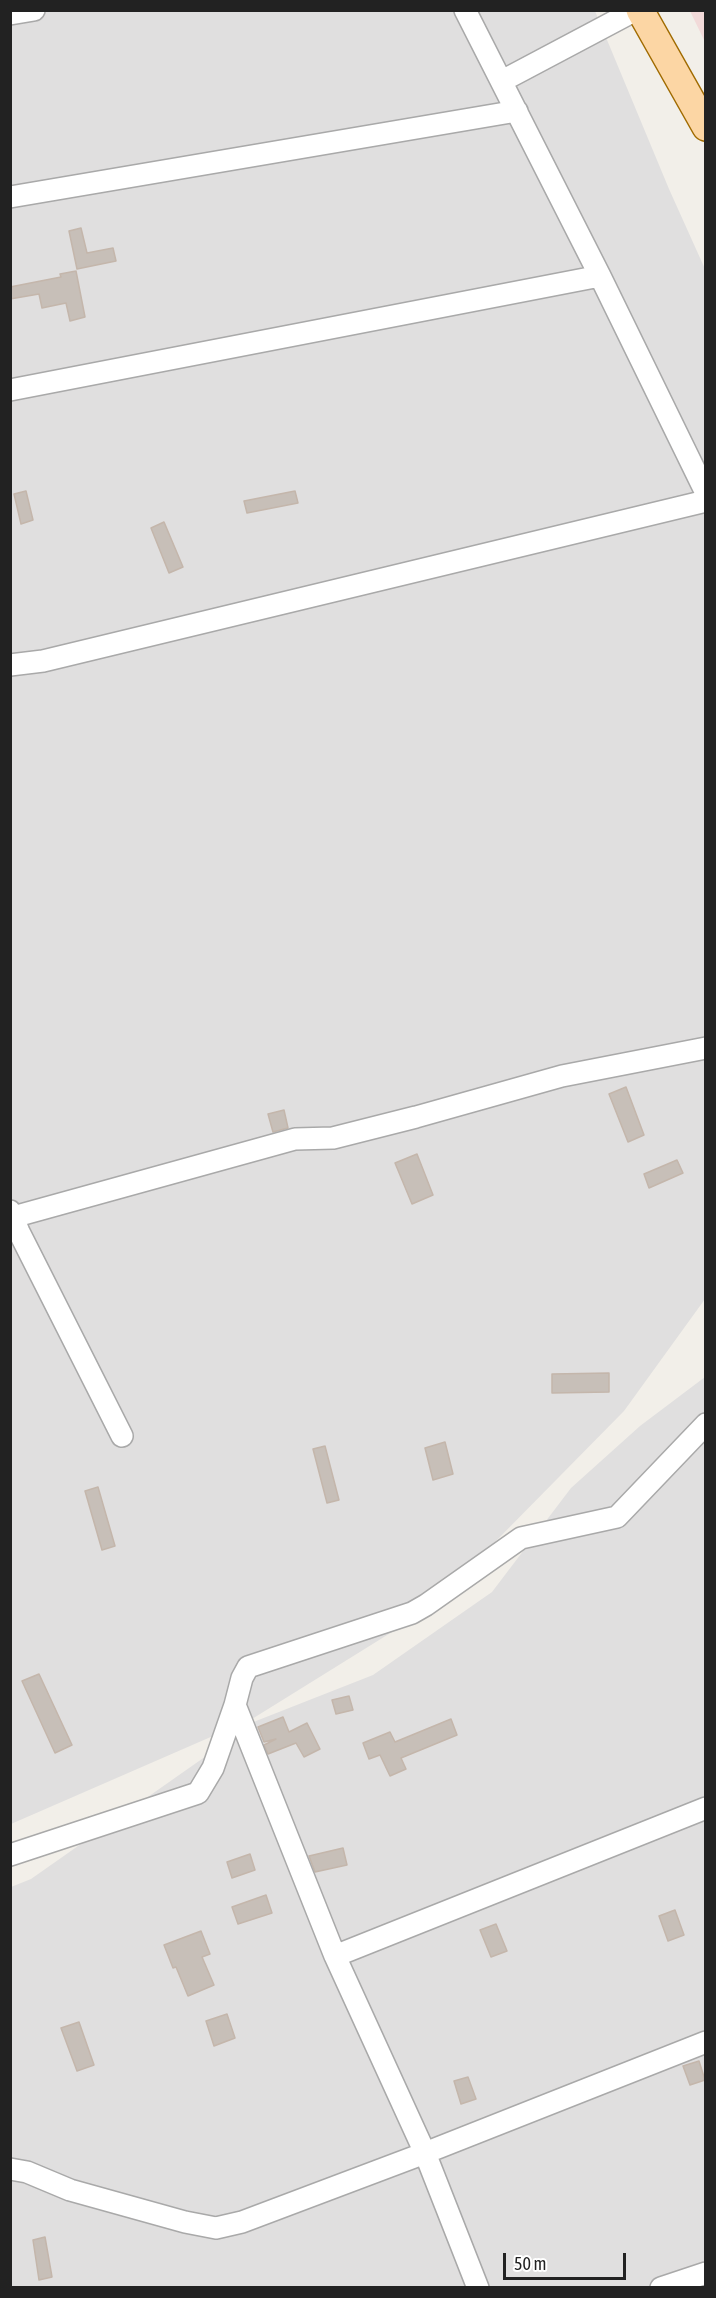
<!DOCTYPE html>
<html>
<head>
<meta charset="utf-8">
<style>
  body { margin:0 }
  #map { position:relative; width:716px; height:2298px; overflow:hidden; background:#f2efe9; font-family:"Asap Condensed",sans-serif }
  canvas { display:block }
  .frame { position:absolute; inset:0; border:12px solid #222; pointer-events:none }
  .scale { position:absolute; left:503px; top:2253px; width:123px; height:27px; box-sizing:border-box; border:3px solid #222; border-top:0; padding-left:8px; font-size:18px; line-height:21px; white-space:nowrap; color:#222; -webkit-text-stroke:4px #fff; paint-order:stroke }
</style>
</head>
<body>
<div id="map">
<canvas width="716" height="2298"></canvas>
<div class="frame"></div>
<div class="scale">50 m</div>
</div>
<script>
const c = document.querySelector('canvas').getContext('2d');
c.lineJoin = 'round';
function paint(path, color) { c.fillStyle = color; c.fill(path, 'evenodd'); }
const shape = rows => new Path2D(rows.map(r => 'M' + r).join(''));
function stroke(path, color, width, dash) { c.strokeStyle = color; c.lineWidth = width; c.lineCap = dash ? 'butt' : 'round'; c.setLineDash(dash || []); c.stroke(path); }
paint(shape([
  [11,11,595,11,669,189,705,269,705,1299,624,1411,429,1609,252,1719,11,1824],
  [705,1377,705,2287,11,2288,11,1887,31,1879,256,1721,373,1675,492,1592,571,1488,640,1426]
]), '#e0dfdf');
paint(shape([
  [690,11,705,11,705,42]
]), '#f2dad9');
const building = shape([
  [81,228,87,253,113,248,116,261,77,269,69,231,81,228],
  [76,271,85,317,70,321,66,303,42,308,39,294,10,299,10,287,61,277,60,274,76,271],
  [26,491,33,520,21,524,14,494,26,491],
  [295,491,298,503,247,513,244,501,295,491],
  [164,522,183,567,169,573,151,528,164,522],
  [626,1087,644,1135,628,1142,609,1094,626,1087],
  [284,1110,288,1128,273,1132,268,1114,284,1110],
  [417,1154,433,1195,412,1204,395,1163,417,1154],
  [677,1160,683,1173,649,1188,644,1174,677,1160],
  [609,1373,609,1392,552,1393,552,1374,609,1373],
  [445,1442,453,1474,433,1480,425,1448,445,1442],
  [325,1446,339,1500,327,1503,313,1449,325,1446],
  [98,1487,115,1546,102,1550,85,1491,98,1487],
  [39,1674,72,1745,55,1753,22,1681,39,1674],
  [349,1696,353,1710,336,1714,332,1700,349,1696],
  [283,1717,289,1732,307,1723,320,1749,304,1757,296,1743,268,1754,264,1745,276,1739,264,1742,258,1727,283,1717],
  [451,1719,457,1735,401,1758,406,1769,390,1776,380,1755,369,1759,363,1743,390,1732,395,1742,451,1719],
  [343,1848,347,1865,315,1872,309,1856,343,1848],
  [250,1854,255,1870,232,1878,227,1862,250,1854],
  [266,1895,272,1913,238,1924,232,1907,266,1895],
  [675,1910,684,1935,668,1941,659,1916,675,1910],
  [496,1924,507,1951,491,1957,480,1930,496,1924],
  [201,1931,210,1954,202,1957,214,1985,188,1996,176,1967,173,1968,164,1945,201,1931],
  [227,2014,235,2038,214,2046,206,2021,227,2014],
  [79,2022,94,2065,77,2071,61,2028,79,2022],
  [699,2061,705,2080,690,2085,683,2066,699,2061],
  [468,2077,476,2099,461,2104,454,2081,468,2077],
  [45,2237,52,2277,39,2280,33,2240,45,2237]
]);
paint(building, '#c7bfb8');
stroke(building, '#c4b6ab', 1.5);
const minor = shape([
  [465,10,600,276,706,493],
  [10,14,34,10],
  [502,81,636,10],
  [10,197,517,111],
  [10,390,600,276],
  [10,665,43,661,706,501],
  [10,1211,19,1232,122,1436],
  [13,1217,295,1139,333,1138,416,1117,562,1076,706,1048],
  [235,1705,335,1956,425,2153,478,2288],
  [10,1855,198,1793,213,1768,235,1705,242,1678,248,1667,412,1613,426,1605,521,1538,617,1517,706,1424],
  [335,1956,706,1808],
  [10,2169,27,2172,70,2190,185,2222,216,2228,242,2222,425,2153,706,2042],
  [661,2288,706,2273]
]);
const major = shape([
  [640,10,706,127]
]);
stroke(minor, '#a9a9a9', 24);
stroke(major, '#a06b00', 30);
stroke(minor, '#fff', 21);
stroke(major, '#fcd6a4', 27);
</script>
</body>
</html>
